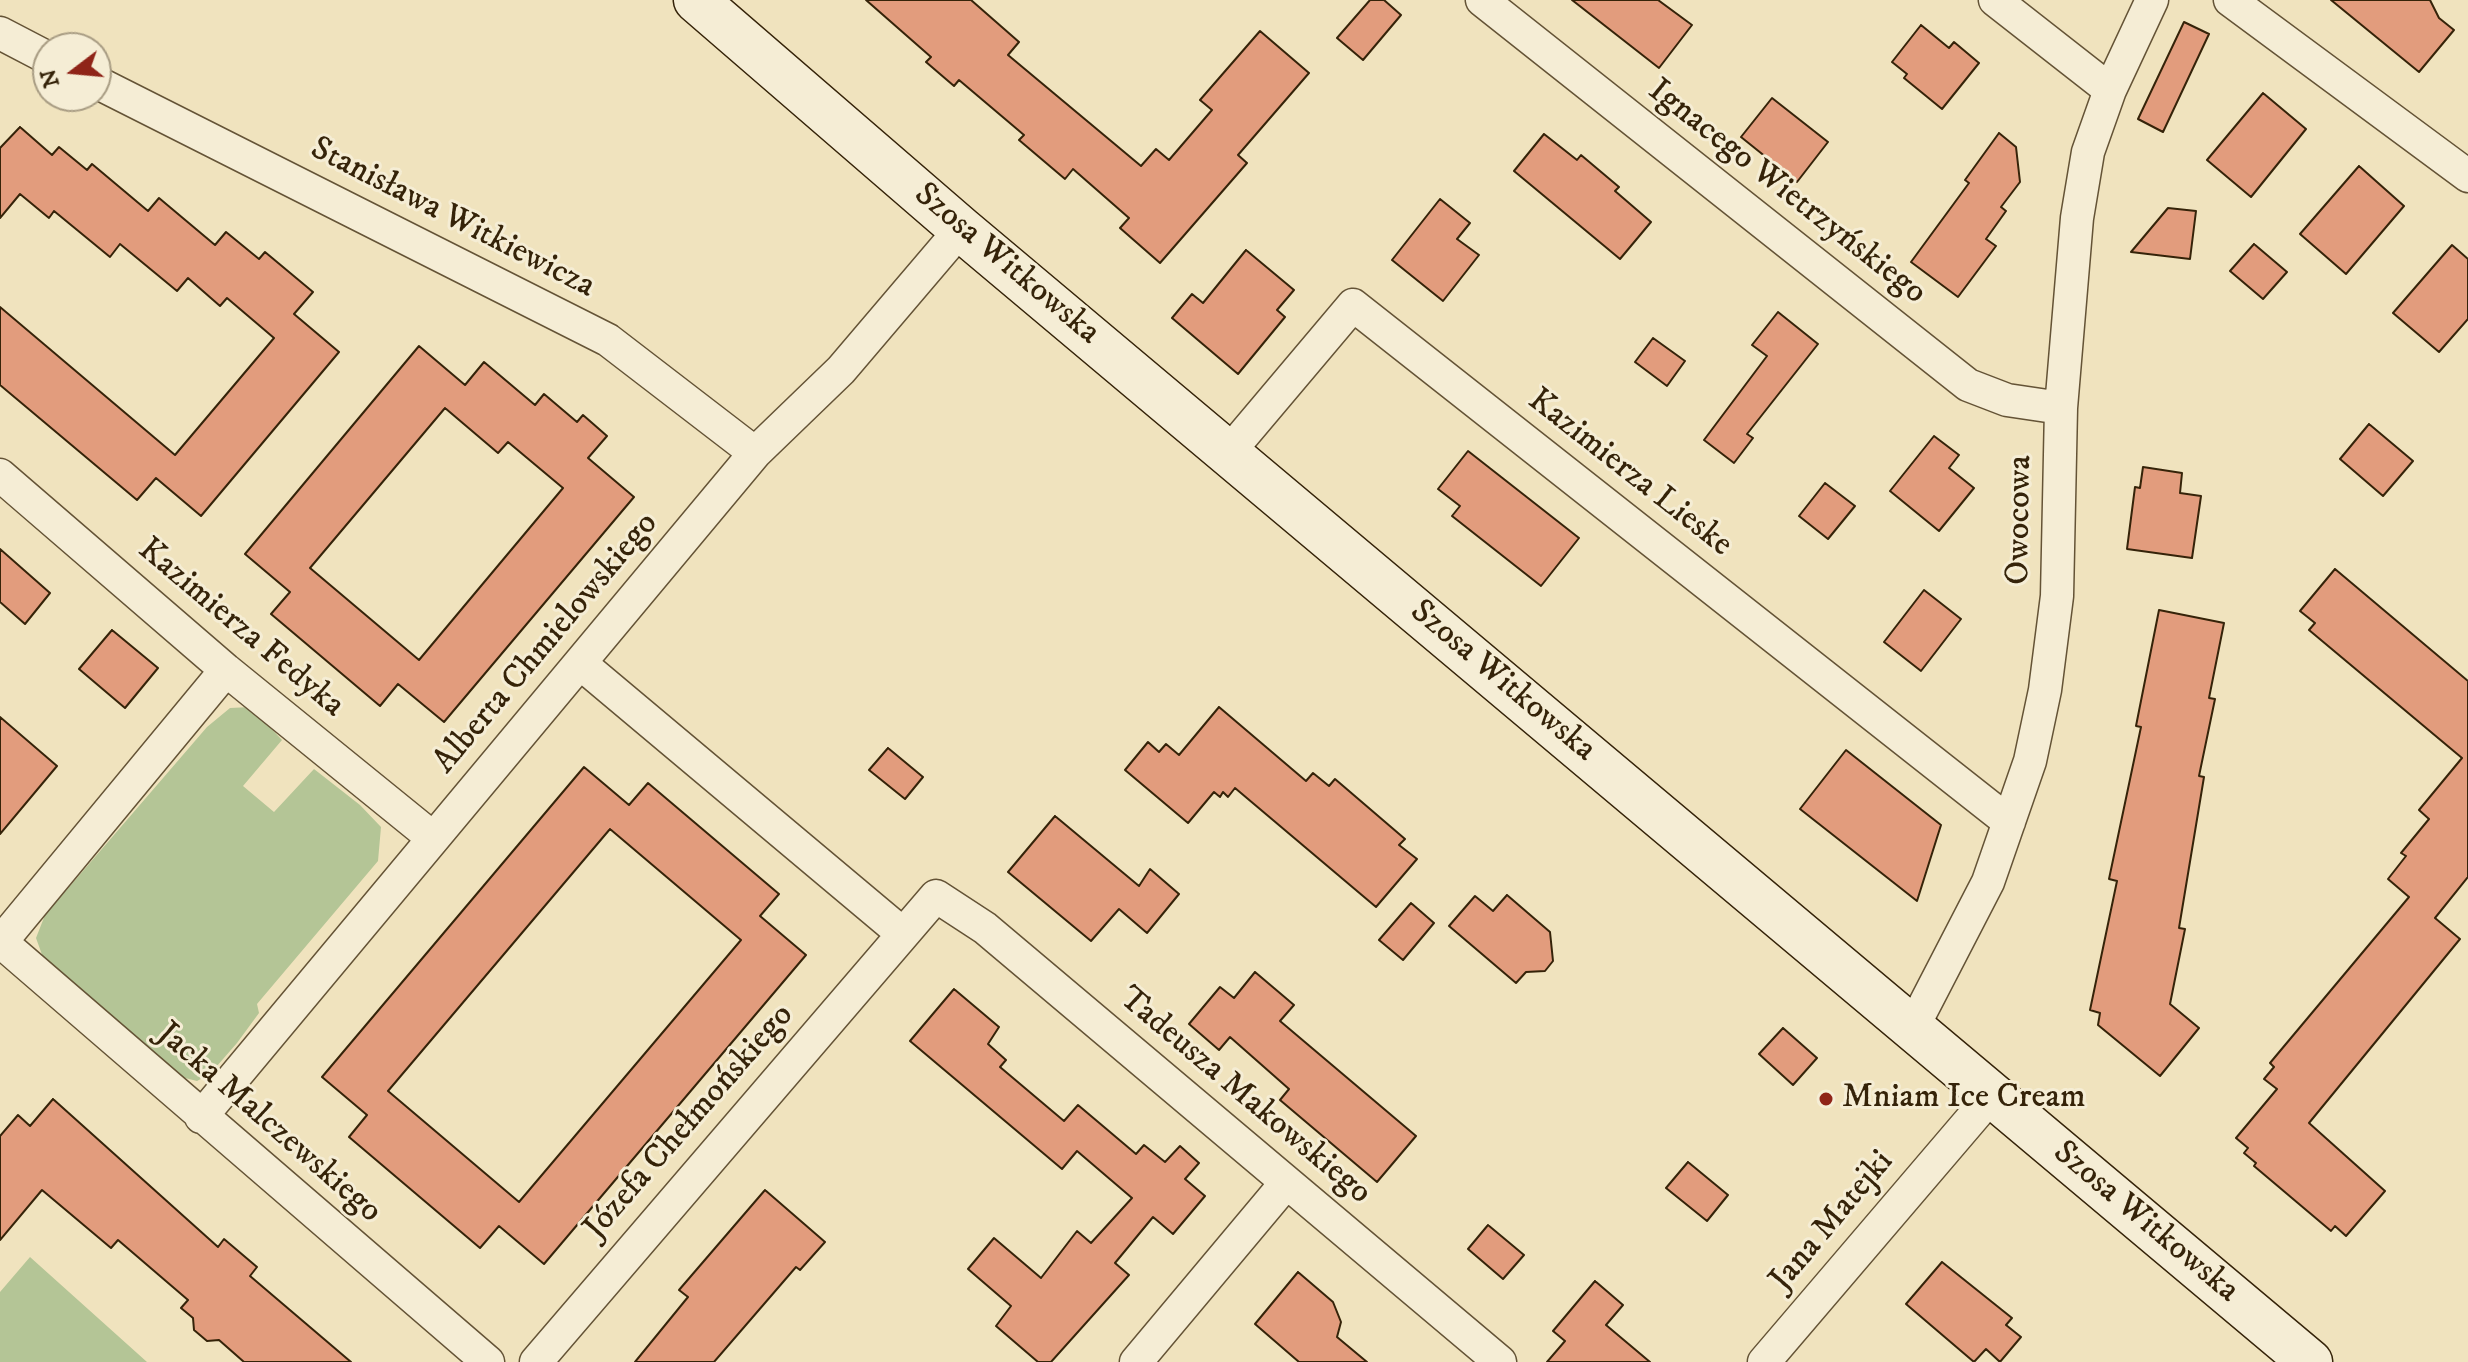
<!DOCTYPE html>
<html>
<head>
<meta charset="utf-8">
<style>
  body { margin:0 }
  #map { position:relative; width:2468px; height:1362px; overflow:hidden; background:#f0e3be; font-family:"IM FELL DW Pica",serif }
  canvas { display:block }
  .north { position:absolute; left:32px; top:32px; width:80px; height:80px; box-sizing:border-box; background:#f5edd5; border:2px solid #a89c83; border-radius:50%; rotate:254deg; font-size:22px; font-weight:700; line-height:32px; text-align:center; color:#352309 }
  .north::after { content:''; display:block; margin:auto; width:28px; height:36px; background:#8f2418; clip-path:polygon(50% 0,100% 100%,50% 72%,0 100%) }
</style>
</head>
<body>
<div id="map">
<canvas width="2468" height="1362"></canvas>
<div class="north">N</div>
</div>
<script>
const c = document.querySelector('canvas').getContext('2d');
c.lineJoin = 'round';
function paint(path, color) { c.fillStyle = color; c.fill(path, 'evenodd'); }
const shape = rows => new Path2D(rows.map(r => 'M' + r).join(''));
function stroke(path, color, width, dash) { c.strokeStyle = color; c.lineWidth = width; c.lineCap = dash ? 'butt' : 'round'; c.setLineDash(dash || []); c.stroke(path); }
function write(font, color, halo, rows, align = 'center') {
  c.font = font + ' "IM FELL DW Pica",serif'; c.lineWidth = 6; c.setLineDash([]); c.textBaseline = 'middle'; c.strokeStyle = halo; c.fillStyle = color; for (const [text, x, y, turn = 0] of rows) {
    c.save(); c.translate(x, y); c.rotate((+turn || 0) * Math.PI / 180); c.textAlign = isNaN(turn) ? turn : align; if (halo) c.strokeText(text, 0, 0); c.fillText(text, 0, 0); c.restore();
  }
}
paint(shape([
  [251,707,282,740,243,786,274,812,314,769,360,805,381,827,378,861,257,1004,259,1013,237,1043,210,1074,197,1081,177,1076,45,963,36,938,45,915,207,727,230,708],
  [30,1257,147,1362,0,1362,0,1292]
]), '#b4c596');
const building = shape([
  [866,0,971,0,1019,42,1008,55,1141,166,1156,149,1169,160,1212,110,1200,100,1260,31,1309,73,1238,155,1247,163,1160,263,1120,228,1129,218,1073,169,1065,179,1019,140,1024,135,959,80,954,86,926,62,931,57,866,0],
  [1370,0,1384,0,1401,15,1363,60,1337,38,1370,0],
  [1572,0,1658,0,1692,25,1659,68,1572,0],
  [2331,0,2430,0,2439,18,2454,30,2419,72,2331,0],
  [2184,22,2209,34,2163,132,2138,119,2184,22],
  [1921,25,1949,48,1954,42,1979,63,1942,109,1904,78,1907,74,1892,62,1921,25],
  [2263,93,2306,129,2251,197,2207,160,2263,93],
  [1772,98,1828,142,1797,182,1741,137,1772,98],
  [20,127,52,155,59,147,87,170,92,164,148,211,159,198,215,245,226,232,259,259,265,252,313,292,294,314,339,352,201,516,156,478,137,500,0,385,0,307,175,455,274,338,227,298,220,306,188,278,177,291,120,244,110,257,54,211,49,218,20,194,0,218,0,148,20,127],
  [1999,133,2016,147,2020,182,2001,207,2006,211,1986,239,1996,246,1958,297,1911,262,1969,183,1965,180,1999,133],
  [1544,134,1577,160,1581,155,1619,187,1615,191,1651,222,1620,259,1514,171,1544,134],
  [2359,166,2404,206,2346,274,2300,234,2359,166],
  [1440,199,1470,223,1457,239,1479,255,1443,301,1392,260,1440,199],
  [2168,208,2196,211,2190,259,2131,252,2168,208],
  [2254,244,2287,272,2263,299,2230,271,2254,244],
  [2452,245,2468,259,2468,319,2439,352,2393,313,2452,245],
  [1246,250,1294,290,1277,310,1285,317,1238,374,1172,318,1192,294,1203,303,1246,250],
  [1778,312,1818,344,1747,434,1753,438,1734,463,1704,440,1767,356,1752,345,1778,312],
  [1653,338,1685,361,1667,386,1635,362,1653,338],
  [419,346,465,385,484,362,535,405,544,394,577,422,583,415,607,436,588,458,634,497,444,722,398,684,380,706,271,614,290,592,245,554,419,346],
  [445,408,498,453,508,442,563,488,419,660,310,568,445,408],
  [2369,424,2413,461,2383,496,2340,459,2369,424],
  [1934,436,1959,455,1949,468,1974,488,1939,531,1890,491,1934,436],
  [1468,451,1579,538,1541,586,1452,516,1460,506,1438,489,1468,451],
  [2143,467,2182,473,2180,493,2201,496,2192,558,2127,549,2135,487,2140,488,2143,467],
  [1825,483,1855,506,1828,539,1799,516,1825,483],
  [0,549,50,593,25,624,0,602,0,549],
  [2335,569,2468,681,2468,877,2435,918,2460,939,2309,1123,2385,1191,2346,1236,2335,1226,2331,1231,2254,1166,2256,1163,2244,1153,2248,1148,2236,1138,2277,1089,2264,1079,2274,1067,2270,1063,2409,897,2388,879,2406,856,2401,853,2429,819,2419,810,2462,758,2309,630,2315,623,2300,611,2335,569],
  [1924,590,1961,619,1921,671,1884,642,1924,590],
  [2159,610,2224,623,2209,698,2215,699,2199,776,2204,777,2179,928,2185,929,2170,1004,2199,1028,2160,1076,2098,1025,2100,1013,2090,1010,2117,881,2109,879,2141,727,2136,726,2159,610],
  [112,630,158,668,125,708,79,669,112,630],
  [1219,707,1306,781,1313,773,1329,786,1335,779,1405,839,1399,845,1417,859,1376,907,1235,788,1228,797,1223,792,1220,797,1214,792,1188,823,1125,770,1148,742,1159,752,1166,744,1179,755,1219,707],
  [0,717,57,766,0,834,0,717],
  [888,748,923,777,905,799,869,770,888,748],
  [1846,750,1941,825,1917,901,1800,809,1846,750],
  [584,767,629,805,648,783,779,894,760,916,806,955,544,1264,499,1226,480,1248,349,1137,367,1115,322,1077,584,767],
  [610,829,741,940,519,1202,388,1091,610,829],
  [1055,816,1139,886,1150,869,1179,894,1147,933,1119,909,1091,941,1008,872,1055,816],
  [1507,895,1550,932,1553,961,1545,971,1526,972,1516,983,1449,926,1475,896,1493,911,1507,895],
  [1411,903,1434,923,1403,960,1379,940,1411,903],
  [1255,972,1294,1005,1280,1021,1416,1136,1377,1182,1280,1100,1289,1089,1230,1037,1219,1050,1189,1024,1220,987,1234,998,1255,972],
  [954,989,999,1027,988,1044,1006,1060,1000,1067,1064,1121,1078,1105,1136,1154,1144,1145,1165,1162,1180,1146,1199,1163,1185,1179,1205,1196,1173,1234,1153,1217,1115,1263,1129,1275,1051,1362,1038,1362,996,1326,1011,1306,968,1269,994,1238,1041,1278,1077,1231,1091,1243,1132,1198,1077,1151,1062,1169,910,1041,954,989],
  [1783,1028,1817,1058,1793,1085,1759,1054,1783,1028],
  [53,1099,218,1247,224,1239,257,1267,250,1276,351,1362,244,1362,219,1340,207,1341,194,1330,193,1318,181,1308,188,1300,118,1240,111,1248,42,1190,0,1240,0,1136,18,1115,30,1126,53,1099],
  [1688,1162,1728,1195,1707,1221,1666,1188,1688,1162],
  [765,1190,825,1242,800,1270,796,1267,714,1362,635,1362,688,1297,679,1290,765,1190],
  [1488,1225,1524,1255,1503,1279,1468,1249,1488,1225],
  [1942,1262,2012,1318,2006,1325,2021,1337,2000,1362,1986,1349,1974,1362,1906,1304,1942,1262],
  [1298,1272,1333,1302,1341,1322,1337,1337,1367,1362,1299,1362,1255,1324,1298,1272],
  [1595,1281,1623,1305,1606,1325,1650,1362,1547,1362,1565,1341,1553,1331,1595,1281]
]);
paint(building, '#e29c7d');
stroke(building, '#352309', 2);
const street = shape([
  [1482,0,1968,385,2007,400,2061,408],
  [1995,0,2110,90],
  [2230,0,2468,176],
  [0,33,48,58],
  [96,82,608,340,755,453],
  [1229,452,1353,305,2009,822],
  [0,475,226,670,433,838],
  [580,663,903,934],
  [0,941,488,1362],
  [1,942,226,670],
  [1912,1029,1988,882,2030,761,2045,690,2057,596,2061,408,2077,218,2088,152,2110,90,2152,0],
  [201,1117,755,453,841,370,961,229],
  [536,1362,936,896,985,928,1500,1362],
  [1136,1362,1286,1183],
  [1764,1362,1992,1095]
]);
const secondary = shape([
  [696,0,961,229,2310,1362]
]);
stroke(street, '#645336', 35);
stroke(secondary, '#352309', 47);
stroke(street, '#f5edd5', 32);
stroke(secondary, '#f5edd5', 44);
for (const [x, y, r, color] of [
  [1826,1099,8,"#8f2418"]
]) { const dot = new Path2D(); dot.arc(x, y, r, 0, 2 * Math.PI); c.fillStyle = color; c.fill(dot); stroke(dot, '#f5edd5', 3); }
write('34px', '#352309', '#f5edd5', [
  ["Ignacego Wietrzyńskiego",1786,193,38],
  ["Stanisława Witkiewicza",452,219,27],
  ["Szosa Witkowska",1006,265,40],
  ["Kazimierza Lieske",1629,474,38],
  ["Owocowa",2021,520,-89],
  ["Kazimierza Fedyka",240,629,40],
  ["Alberta Chmielowskiego",547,644,-50],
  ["Szosa Witkowska",1502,682,40],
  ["Tadeusza Makowskiego",1244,1097,40],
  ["Józefa Chełmońskiego",690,1123,-49],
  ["Jacka Malczewskiego",268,1124,41],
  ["Jana Matejki",1833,1222,-50],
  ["Szosa Witkowska",2145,1223,40]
]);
write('34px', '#352309', '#f5edd5', [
  ["Mniam Ice Cream",1842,1099]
], 'left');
</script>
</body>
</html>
